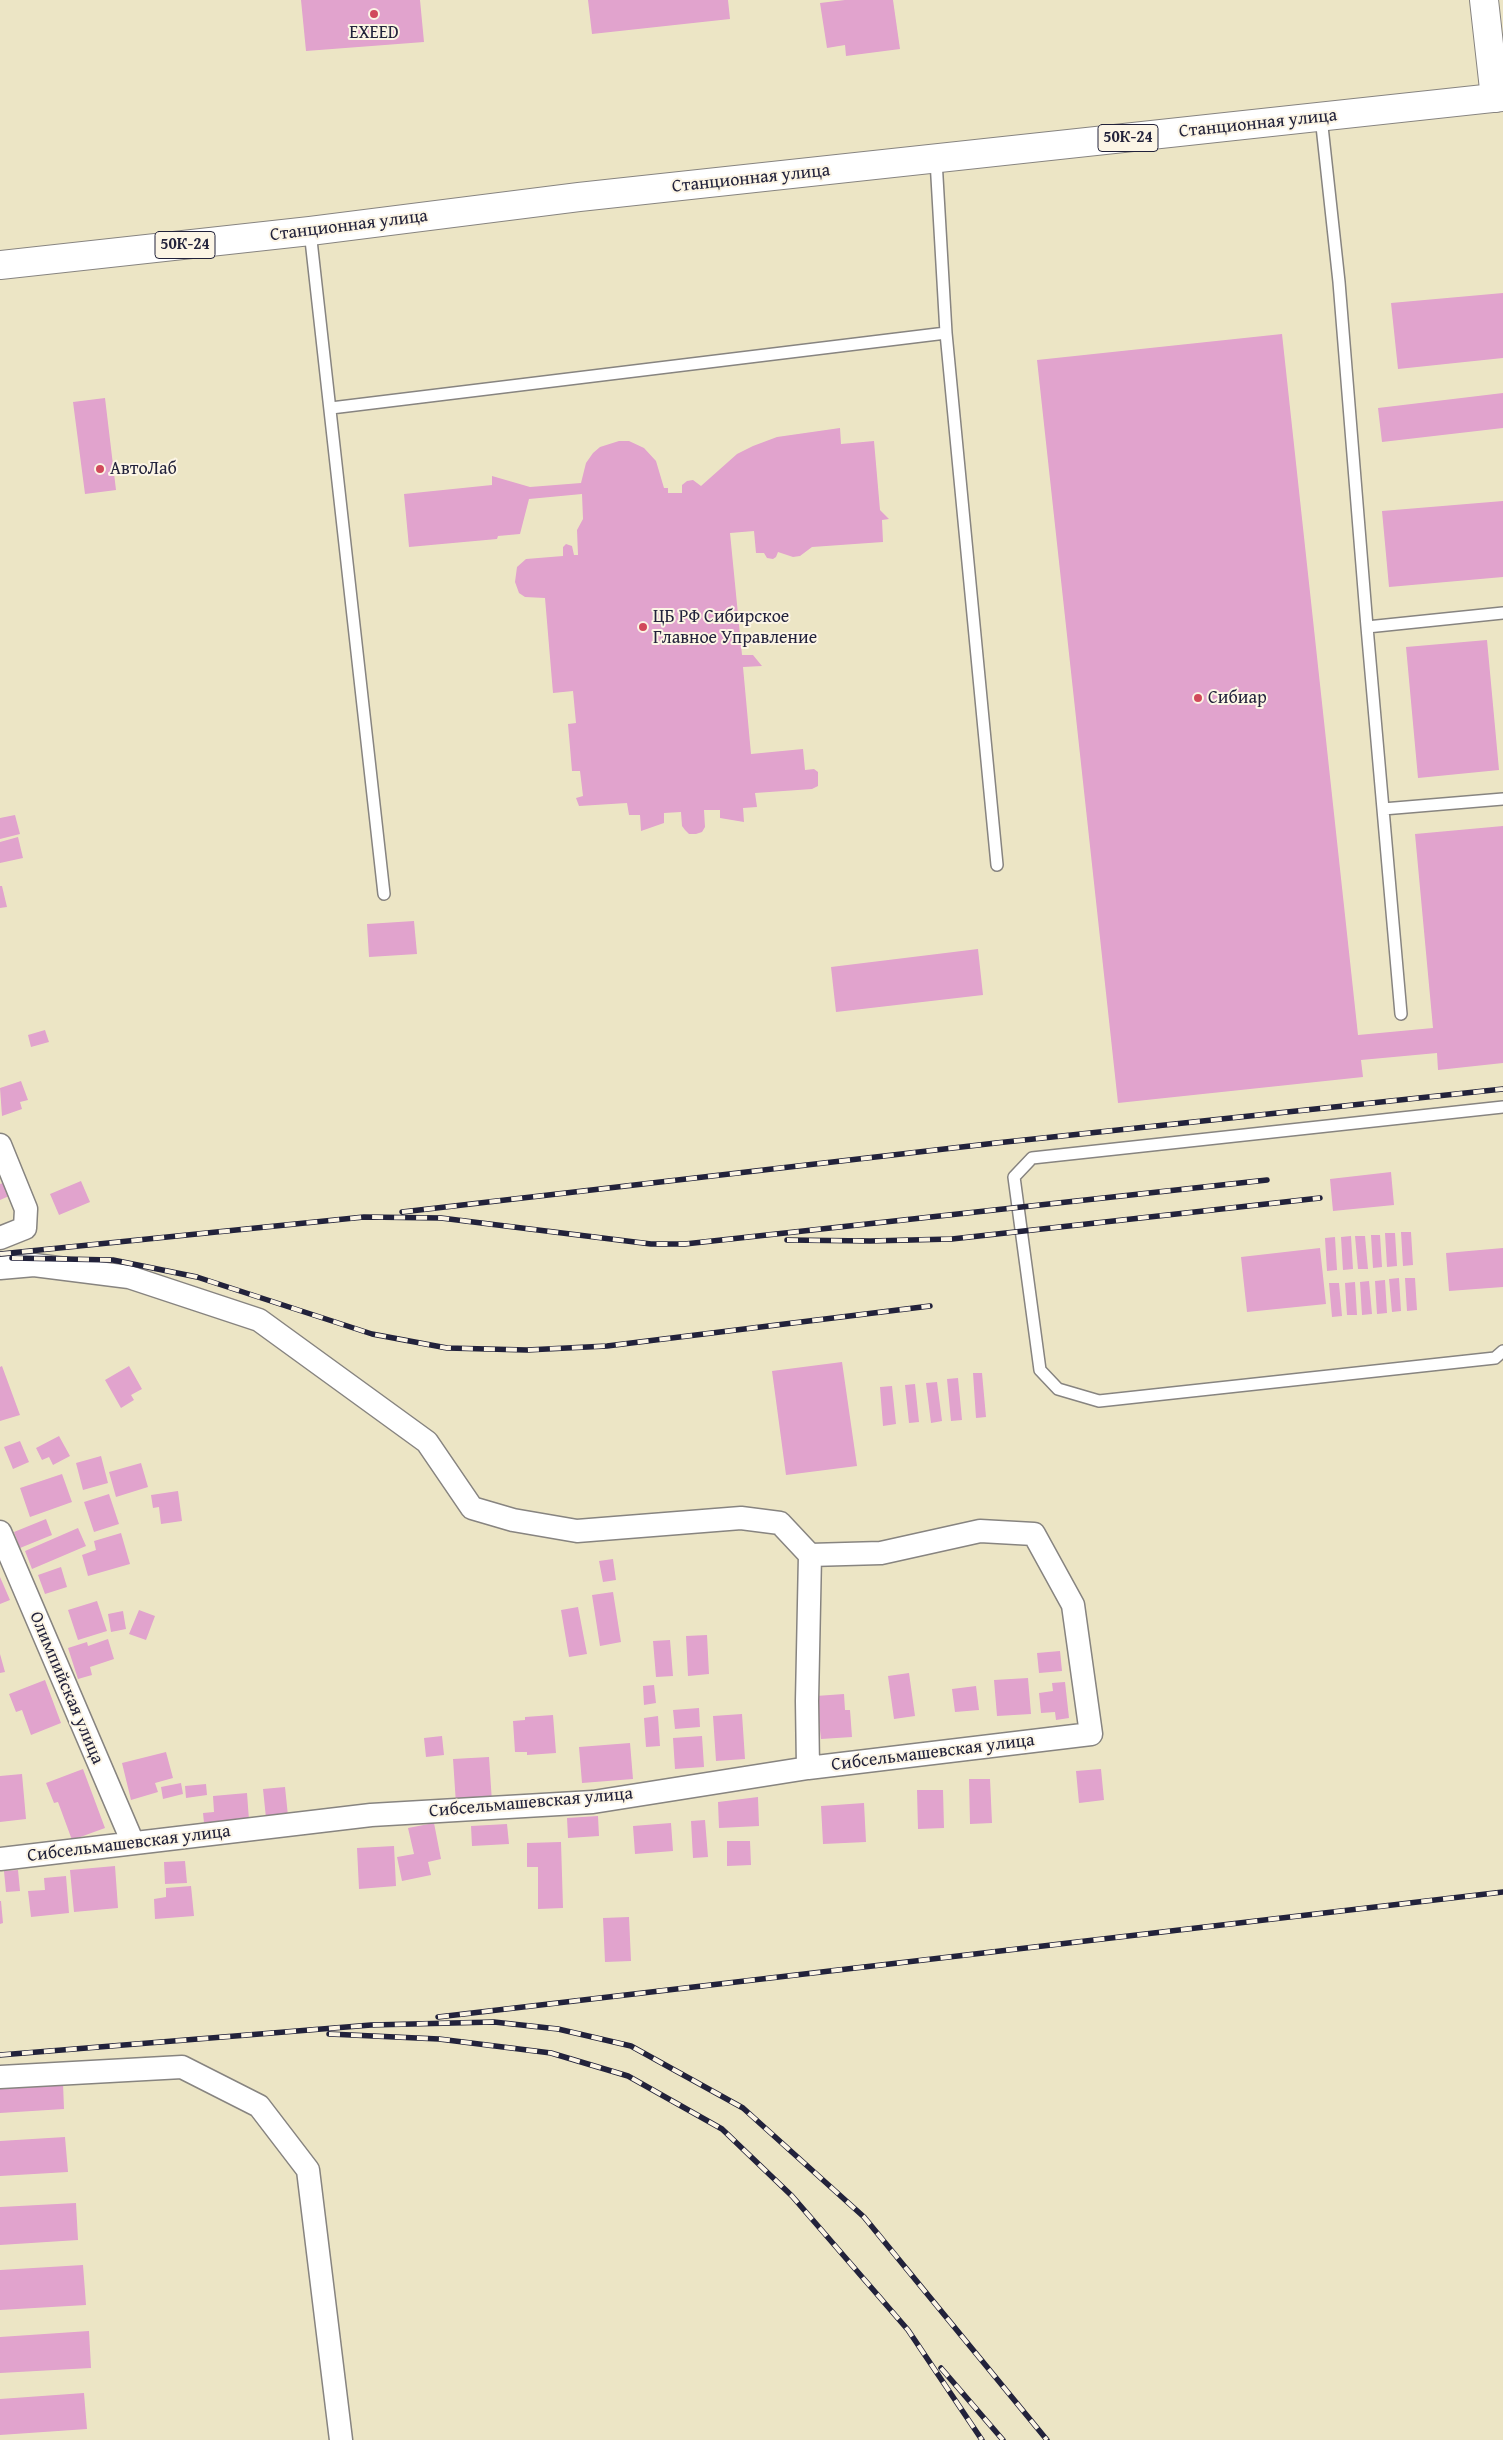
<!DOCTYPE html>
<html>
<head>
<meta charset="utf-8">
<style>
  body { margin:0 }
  canvas { display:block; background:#ece5c5 }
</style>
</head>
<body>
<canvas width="1503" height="2440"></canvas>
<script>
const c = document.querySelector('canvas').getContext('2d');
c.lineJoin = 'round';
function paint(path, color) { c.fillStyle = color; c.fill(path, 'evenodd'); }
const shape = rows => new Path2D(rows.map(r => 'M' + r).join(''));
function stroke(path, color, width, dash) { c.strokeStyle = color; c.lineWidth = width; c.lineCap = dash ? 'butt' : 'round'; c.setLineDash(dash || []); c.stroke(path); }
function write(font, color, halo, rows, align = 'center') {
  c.font = font + ' "Gentium Book Plus",serif'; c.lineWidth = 4; c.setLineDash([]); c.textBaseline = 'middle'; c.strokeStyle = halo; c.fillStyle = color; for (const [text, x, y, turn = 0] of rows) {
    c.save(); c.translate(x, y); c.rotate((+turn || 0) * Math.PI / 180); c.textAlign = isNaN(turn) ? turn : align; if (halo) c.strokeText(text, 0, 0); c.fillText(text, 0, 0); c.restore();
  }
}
paint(shape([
  [301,0,420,0,424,42,306,51],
  [588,0,728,0,730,19,592,34],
  [845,0,893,0,900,49,846,56,845,45,827,48,820,3],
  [1503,293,1503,358,1398,369,1391,303],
  [1282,334,1358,1035,1433,1028,1415,834,1503,826,1503,1063,1438,1070,1437,1053,1361,1060,1363,1077,1118,1103,1037,360],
  [1503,393,1503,428,1382,442,1378,408],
  [105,398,116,490,85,494,73,402],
  [840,428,841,444,874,441,880,510,889,519,882,520,883,542,812,547,800,556,793,557,778,552,776,557,773,559,767,558,764,553,756,553,754,531,730,533,742,655,753,655,762,666,743,667,751,754,803,749,805,770,814,769,818,772,818,786,812,789,755,793,757,807,743,808,744,822,720,818,720,810,704,810,705,827,702,832,696,834,689,834,685,830,682,826,681,812,664,813,664,823,641,831,640,815,629,815,627,803,579,806,576,798,583,796,580,771,572,771,568,724,576,723,573,691,553,693,545,598,525,597,519,593,515,582,517,567,526,559,563,556,563,547,566,544,572,546,574,555,578,555,577,530,583,519,582,494,529,499,520,534,498,536,497,539,409,547,404,494,492,485,492,476,530,487,581,483,586,463,593,453,600,447,619,441,629,441,644,448,656,461,664,488,668,488,668,493,682,493,682,485,687,481,693,480,701,486,737,454,753,446,777,437],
  [1503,501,1503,577,1389,587,1382,511],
  [1487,640,1499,770,1418,778,1406,647],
  [15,815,20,834,0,839,0,818],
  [18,837,23,858,0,863,0,842],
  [0,886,2,886,7,907,0,908],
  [414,921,417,954,369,957,367,924],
  [978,949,983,995,836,1012,831,967],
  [45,1030,49,1042,31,1047,28,1035],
  [21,1081,28,1100,20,1102,22,1109,2,1116,0,1088],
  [1391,1172,1394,1205,1333,1211,1330,1179],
  [81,1181,90,1202,59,1215,50,1194],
  [3,1183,9,1196,0,1200,0,1184],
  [1401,1232,1411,1232,1413,1265,1403,1266],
  [1385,1233,1395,1233,1397,1266,1387,1267],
  [1371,1235,1380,1235,1382,1267,1373,1268],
  [1351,1236,1353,1269,1343,1270,1341,1237],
  [1355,1236,1365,1236,1368,1269,1358,1269],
  [1335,1237,1337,1270,1327,1271,1325,1238],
  [1320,1248,1326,1304,1247,1312,1241,1257],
  [1503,1248,1503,1287,1449,1291,1446,1253],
  [1399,1278,1401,1311,1392,1312,1389,1279],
  [1405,1278,1415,1278,1417,1310,1407,1311],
  [1385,1280,1387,1313,1377,1314,1375,1281],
  [1369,1281,1372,1314,1362,1315,1360,1282],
  [1355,1282,1357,1315,1347,1315,1345,1283],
  [1329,1283,1339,1283,1342,1316,1332,1317],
  [842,1362,857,1466,786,1475,772,1371],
  [2,1366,20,1415,0,1421,0,1367],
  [129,1366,142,1389,131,1395,134,1400,121,1408,105,1380],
  [973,1373,982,1373,986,1417,976,1418],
  [958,1378,962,1420,951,1421,947,1379],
  [937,1382,942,1421,931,1423,926,1383],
  [915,1384,919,1422,909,1423,905,1385],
  [892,1386,896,1424,883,1426,880,1387],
  [59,1436,70,1456,53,1465,49,1457,42,1460,36,1448],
  [20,1441,29,1462,13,1469,4,1447],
  [101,1456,108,1483,83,1490,76,1463],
  [141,1463,148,1487,116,1497,109,1472],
  [62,1474,72,1502,30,1517,20,1488],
  [178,1491,182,1521,161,1524,159,1507,153,1508,151,1495],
  [109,1494,119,1524,94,1532,84,1502],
  [46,1519,52,1535,20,1548,14,1532],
  [78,1528,86,1546,32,1569,25,1551],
  [121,1533,130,1564,88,1576,82,1555,96,1550,94,1541],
  [613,1559,616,1580,603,1582,599,1561],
  [61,1567,67,1587,45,1594,38,1575],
  [0,1577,10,1600,0,1604],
  [613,1592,621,1642,600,1646,592,1595],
  [97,1601,107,1631,78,1640,68,1610],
  [578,1607,587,1654,569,1657,561,1610],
  [139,1610,155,1616,146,1640,129,1634],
  [123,1611,126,1629,111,1632,108,1614],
  [707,1635,709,1674,688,1676,686,1636],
  [108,1639,114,1659,90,1667,92,1675,78,1679,68,1648,87,1642,88,1646],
  [670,1640,673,1676,656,1677,653,1641],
  [1060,1651,1062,1671,1039,1673,1037,1653],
  [0,1654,5,1672,0,1673],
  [909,1673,915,1716,894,1719,888,1676],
  [1028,1678,1031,1714,997,1716,994,1680],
  [45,1680,61,1723,31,1735,22,1710,16,1712,9,1694],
  [1065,1682,1069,1718,1056,1720,1055,1712,1041,1713,1039,1693,1053,1691,1052,1683],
  [654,1685,656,1703,644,1705,643,1686],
  [976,1686,979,1710,955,1712,952,1689],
  [844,1694,845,1710,850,1710,852,1737,821,1739,816,1696],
  [699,1708,700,1727,675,1729,673,1710],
  [742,1714,745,1759,716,1761,713,1716],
  [553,1715,556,1753,527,1755,527,1752,515,1752,513,1721,525,1720,525,1717],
  [658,1716,660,1746,646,1747,644,1718],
  [442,1736,444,1755,426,1757,424,1738],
  [702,1736,704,1767,675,1769,673,1738],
  [630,1743,633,1779,582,1783,579,1747],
  [166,1752,173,1778,155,1783,158,1792,131,1800,122,1763],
  [489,1757,492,1802,456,1804,453,1759],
  [83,1769,105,1828,72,1840,58,1802,54,1803,46,1783],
  [1101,1769,1104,1800,1079,1803,1076,1771],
  [22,1774,26,1819,0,1822,0,1776],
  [969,1779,990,1779,992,1823,970,1824],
  [181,1783,183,1794,163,1799,161,1787],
  [206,1784,207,1795,186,1798,185,1786],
  [285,1787,288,1816,266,1818,263,1789],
  [917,1790,943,1790,944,1828,918,1829],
  [247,1793,249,1820,204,1823,203,1813,214,1812,213,1796],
  [758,1797,759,1826,719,1828,718,1802],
  [864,1803,866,1842,823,1844,821,1806],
  [598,1816,599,1836,568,1838,567,1818],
  [705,1820,708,1857,693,1858,691,1821],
  [434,1823,441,1859,428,1862,431,1875,402,1881,397,1857,414,1854,408,1828],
  [671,1823,673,1851,635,1854,633,1826],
  [507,1824,509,1844,472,1846,471,1826],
  [727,1841,750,1841,751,1865,727,1866],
  [561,1842,563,1908,538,1909,538,1867,527,1867,527,1843],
  [394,1846,396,1886,359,1889,357,1848],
  [185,1861,187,1883,165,1884,164,1862],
  [115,1866,118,1908,74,1912,70,1870],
  [18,1870,20,1891,6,1892,4,1871],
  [66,1876,69,1913,31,1917,28,1891,45,1890,44,1878],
  [191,1886,194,1916,155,1919,154,1899,166,1897,166,1888],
  [0,1901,1,1901,3,1923,0,1924],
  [629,1917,631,1961,605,1962,603,1918],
  [63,2083,64,2109,0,2113,0,2086],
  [65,2137,68,2172,0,2176,0,2141],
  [76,2203,78,2240,0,2245,0,2207],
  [83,2265,86,2305,0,2310,0,2270],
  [89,2331,91,2368,0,2373,0,2337],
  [84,2393,87,2429,0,2435,0,2399]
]), '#e1a3cd');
const service = shape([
  [1321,117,1339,282,1367,627,1401,1014],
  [936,160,946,333,997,865],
  [310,231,384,894],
  [331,408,946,333],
  [1367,627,1503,613],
  [1383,809,1503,799],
  [1503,1107,1032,1158,1014,1177,1040,1370,1058,1389,1099,1401,1495,1358,1503,1351]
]);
const minor = shape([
  [0,1145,26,1209,25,1228,0,1238],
  [0,1268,34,1265,129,1277,259,1320,427,1442,472,1508,513,1520,577,1531,741,1518,780,1523,810,1555,881,1553,980,1531,1034,1534,1073,1605,1091,1734,808,1768,593,1802,371,1815,0,1859],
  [0,1532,133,1843],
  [808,1768,807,1701,810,1555],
  [0,2077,182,2067,259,2106,308,2170,341,2440]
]);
const tertiary = shape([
  [1484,0,1495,98]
]);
const primary = shape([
  [0,265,310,231,579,197,1503,97]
]);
stroke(service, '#878480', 14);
stroke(minor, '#878480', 25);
stroke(tertiary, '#878480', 30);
stroke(primary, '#878480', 30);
stroke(service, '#fff', 11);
stroke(minor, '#fff', 22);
stroke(tertiary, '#fff', 28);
stroke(primary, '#fff', 28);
const rail = shape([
  [402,1212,996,1143,1503,1089],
  [787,1240,870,1241,952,1239,1320,1198],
  [0,1254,364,1217,441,1218,651,1244,685,1244,1267,1180],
  [12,1258,113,1260,197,1277,372,1334,447,1348,527,1350,607,1346,930,1306],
  [438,2017,1503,1892],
  [329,2034,439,2039,551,2053,628,2076,722,2129,792,2196,908,2330,982,2440],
  [0,2055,371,2025,494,2022,558,2029,631,2046,743,2108,864,2217,1047,2440],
  [941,2368,1003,2440]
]);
stroke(rail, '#22223b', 5.5);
stroke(rail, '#fcf5e5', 4, [11]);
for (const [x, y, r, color] of [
  [374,14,5,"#d1495b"],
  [100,469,5,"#d1495b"],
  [643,627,5,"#d1495b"],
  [1198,698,5,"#d1495b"]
]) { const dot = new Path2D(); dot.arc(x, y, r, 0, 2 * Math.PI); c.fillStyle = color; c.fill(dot); stroke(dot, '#fcf5e5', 2); }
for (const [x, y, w] of [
  [1128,138,60],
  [185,245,60]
]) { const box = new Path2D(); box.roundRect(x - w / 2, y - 13.5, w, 27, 4); c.fillStyle = '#fcf5e5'; c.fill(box); stroke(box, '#22223b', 1); }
write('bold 16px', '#22223b', null, [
  ["50К-24",1128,138],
  ["50К-24",185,245]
]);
write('18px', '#22223b', '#fcf5e5', [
  ["EXEED",374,33,"center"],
  ["АвтоЛаб",110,469],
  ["ЦБ РФ Сибирское",653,617],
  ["Главное Управление",653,638],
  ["Сибиар",1208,698]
], 'left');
write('18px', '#22223b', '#fcf5e5', [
  ["Станционная улица",1258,124,-6],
  ["Станционная улица",751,179,-6],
  ["Станционная улица",349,226,-7],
  ["Олимпийская улица",66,1688,67],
  ["Сибсельмашевская улица",933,1753,-7],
  ["Сибсельмашевская улица",531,1803,-5],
  ["Сибсельмашевская улица",129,1844,-7]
]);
</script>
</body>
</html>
